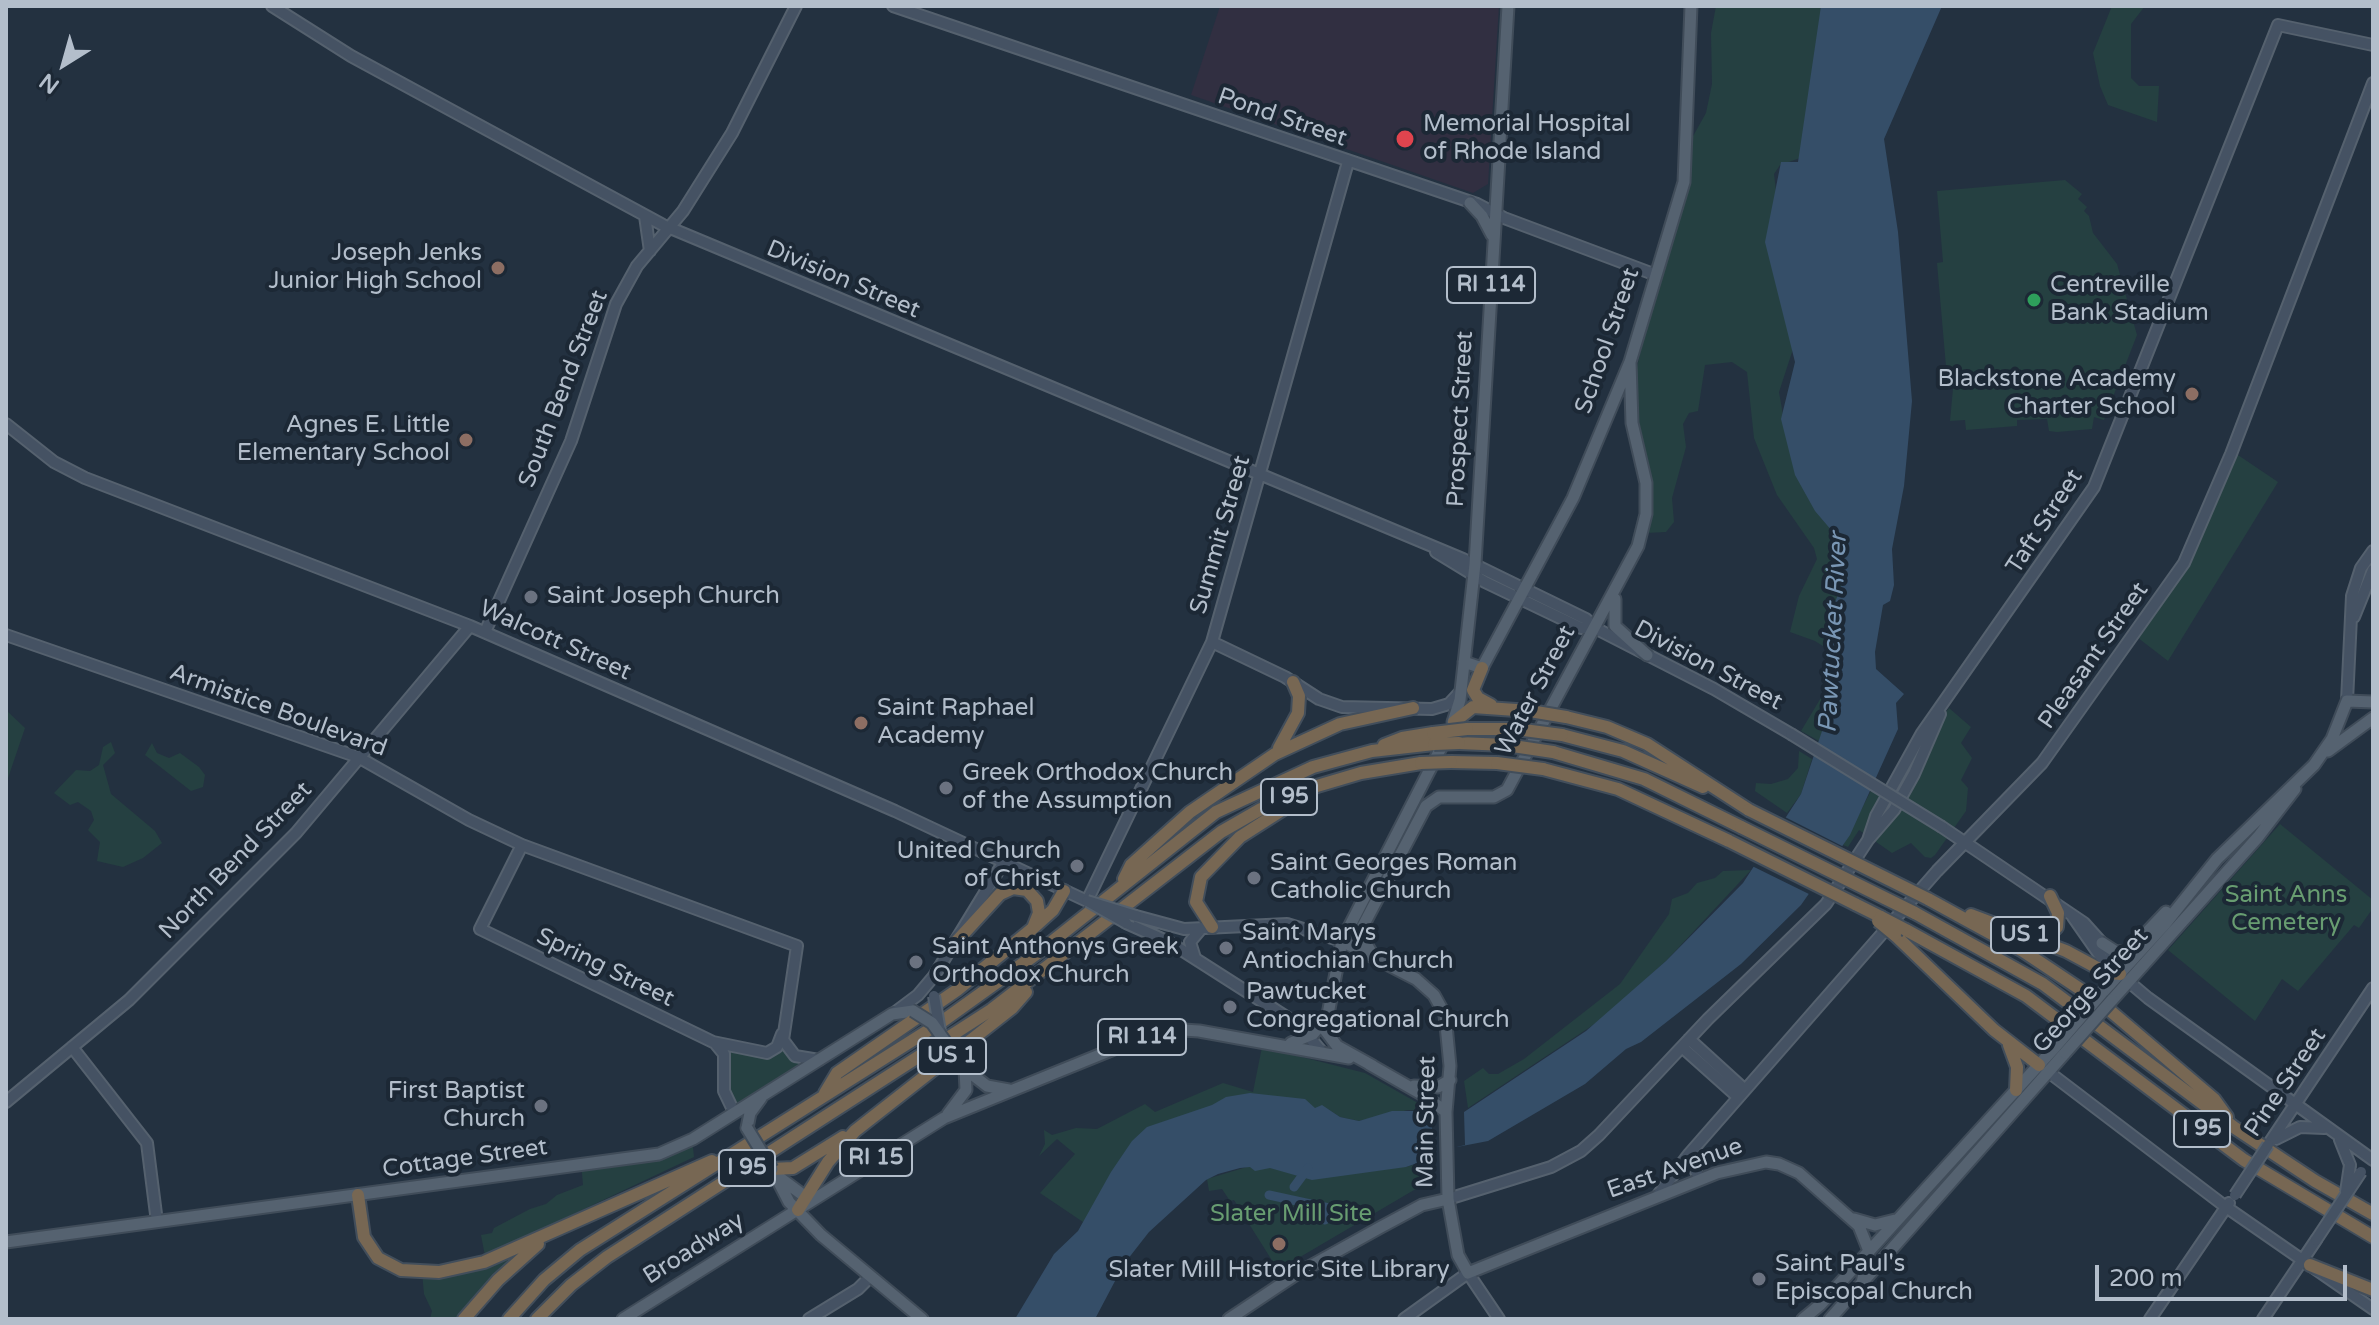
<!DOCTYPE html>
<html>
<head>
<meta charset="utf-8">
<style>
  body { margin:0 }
  #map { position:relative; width:2379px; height:1325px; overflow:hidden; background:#233140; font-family:"Varela Round",sans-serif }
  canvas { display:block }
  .frame { position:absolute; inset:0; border:8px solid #b3becb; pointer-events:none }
  .north { position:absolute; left:24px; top:24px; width:80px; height:80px; -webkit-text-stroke:6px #1c2835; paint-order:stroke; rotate:217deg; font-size:22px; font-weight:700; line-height:32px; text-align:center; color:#b3becb }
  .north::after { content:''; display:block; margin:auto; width:28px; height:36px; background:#b3becb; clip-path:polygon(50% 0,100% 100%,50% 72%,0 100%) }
  .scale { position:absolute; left:2095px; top:1265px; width:252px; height:36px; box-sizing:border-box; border:4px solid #b3becb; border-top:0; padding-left:10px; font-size:24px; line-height:28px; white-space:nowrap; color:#b3becb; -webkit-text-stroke:6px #1c2835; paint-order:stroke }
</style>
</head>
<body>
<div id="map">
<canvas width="2379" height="1325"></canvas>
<div class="frame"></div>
<div class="north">N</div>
<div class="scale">200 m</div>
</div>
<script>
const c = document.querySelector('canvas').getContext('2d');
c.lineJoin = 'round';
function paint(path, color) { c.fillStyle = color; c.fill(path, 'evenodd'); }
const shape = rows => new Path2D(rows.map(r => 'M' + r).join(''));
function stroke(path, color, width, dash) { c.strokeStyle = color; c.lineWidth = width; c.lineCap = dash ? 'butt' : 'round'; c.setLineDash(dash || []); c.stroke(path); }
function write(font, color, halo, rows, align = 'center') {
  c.font = font + ' "Varela Round",sans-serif'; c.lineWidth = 8; c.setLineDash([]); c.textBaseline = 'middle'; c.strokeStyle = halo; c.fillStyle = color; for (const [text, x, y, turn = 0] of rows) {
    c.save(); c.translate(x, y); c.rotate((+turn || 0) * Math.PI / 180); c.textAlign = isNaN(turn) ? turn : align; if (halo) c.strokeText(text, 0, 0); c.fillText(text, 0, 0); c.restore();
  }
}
paint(shape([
  [1220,6,1499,6,1488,184,1473,193,1191,95]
]), '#312f41');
paint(shape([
  [1716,6,1822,6,1800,158,1780,165,1774,174,1794,346,1779,392,1784,421,1848,554,1831,704,1819,741,1801,731,1825,691,1824,663,1829,650,1815,641,1790,632,1799,596,1817,559,1814,548,1777,495,1754,438,1747,372,1732,362,1705,365,1698,411,1689,413,1683,424,1686,447,1672,498,1674,522,1666,532,1645,533,1633,385,1687,147,1706,113,1712,84,1711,33],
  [2112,6,2145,6,2131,24,2131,78,2139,86,2159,86,2157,122,2108,105,2100,86,2093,53],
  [2065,180,2082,194,2078,199,2087,207,2084,211,2089,216,2093,233,2117,264,2137,335,2104,420,2094,417,2092,429,2057,432,2049,431,2047,419,2017,420,2017,426,1966,430,1965,420,1950,421,1954,378,1947,378,1937,263,1943,262,1937,191],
  [2235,453,2278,482,2168,661,2133,634,2188,554],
  [1949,708,1971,727,1961,743,1972,758,1961,780,1968,788,1966,811,1935,855,1931,858,1925,857,1911,843,1892,853,1859,830,1848,847,1843,845,1875,783,1886,789],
  [6,710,25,728,6,784],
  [111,742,115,753,103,765,111,794,155,831,162,843,143,858,123,867,97,861,100,842,88,830,94,820,91,811,78,802,70,805,54,793,76,770,90,771,99,765,103,747],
  [152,743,157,753,169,758,180,753,199,767,205,775,203,787,191,791,145,755],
  [1799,751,1812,759,1801,794,1787,813,1755,791,1756,783,1771,784,1788,779,1798,768],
  [2280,824,2373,900,2373,908,2359,928,2354,925,2298,991,2282,979,2255,1021,2168,950],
  [1751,870,1666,961,1602,1019,1468,1108,1464,1081,1483,1068,1489,1074,1498,1074,1524,1059,1620,984,1669,914,1672,899,1688,893,1697,883,1715,878,1723,871],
  [782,1041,791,1050,814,1060,739,1109,726,1096,727,1043,765,1051],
  [1262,1047,1365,1073,1432,1111,1408,1110,1359,1121,1340,1117,1326,1108,1065,1257,1083,1222,1040,1193,1075,1154,1057,1139,1039,1156,1045,1144,1044,1130,1052,1135,1076,1128,1097,1129,1145,1104,1155,1112,1223,1083,1253,1092],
  [692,1138,694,1157,542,1229,520,1250,464,1319,430,1319,432,1311,424,1294,422,1272,485,1256,481,1235,492,1233,494,1228,530,1209,546,1204,557,1195,583,1185,581,1162,655,1152],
  [1423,1162,1425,1182,1422,1188,1414,1190,1278,1270,1234,1200,1230,1201,1222,1189,1209,1191,1207,1179,1250,1166,1406,1167]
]), '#254041');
paint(shape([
  [1821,6,1942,6,1884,139,1898,232,1912,401,1904,486,1892,549,1894,585,1890,601,1883,605,1875,652,1876,669,1904,694,1896,703,1898,729,1850,835,1801,905,1741,964,1641,1042,1626,1049,1585,1084,1488,1141,1457,1147,1457,1158,1432,1158,1406,1167,1312,1180,1270,1168,1255,1171,1250,1167,1240,1168,1218,1174,1206,1180,1149,1232,1124,1264,1095,1319,1015,1319,1054,1254,1078,1231,1111,1172,1132,1141,1147,1127,1212,1105,1226,1097,1250,1093,1305,1099,1315,1108,1322,1105,1340,1117,1359,1121,1392,1111,1432,1111,1433,1120,1441,1120,1442,1112,1464,1112,1586,1031,1666,961,1743,883,1801,794,1831,704,1827,650,1834,605,1843,581,1836,562,1840,547,1838,538,1815,511,1795,475,1781,419,1795,362,1765,242,1781,162,1798,162]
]), '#354e68');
paint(shape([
  [1781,815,1846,848,1813,896,1750,865],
  [1442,1112,1464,1112,1465,1145,1457,1147,1457,1158,1432,1158,1432,1120,1441,1120]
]), '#233140');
stroke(shape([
  [1294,1187,1308,1168],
  [1269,1195,1329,1208,1325,1220]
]), '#354e68', 9);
const secondary = shape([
  [272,6,351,56,663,225,1463,559,1586,619,1595,628,1714,689,1791,734],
  [893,6,1477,204,1504,218,1656,275],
  [645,216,650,251],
  [6,424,54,462,85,478,470,626,895,811,1087,901,1212,642,1348,162],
  [1436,552,1485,582,1581,628,1595,628],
  [2354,617,2373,570],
  [485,632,571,441,616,304,637,266,683,211,732,133,796,6],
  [6,635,358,757,469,820,522,845,797,946,783,1040,795,1056,819,1060],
  [1212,642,1285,677,1319,699,1342,707,1432,709,1449,704,1461,691],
  [2347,701,2352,596,2361,568,2373,551],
  [1942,827,2084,923,2110,952,2120,973],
  [1868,840,1876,816,1922,733,2094,487,2278,25,2373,45],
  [522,845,480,929,713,1042,767,1053,777,1047,782,1034],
  [1136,916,1184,929,1287,924,1342,941],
  [2073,917,2103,960,2148,998,2373,1160],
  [1126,923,1169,942,1299,1025,1322,1052],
  [1195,958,1190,942,1201,929],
  [894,1013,918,995,934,976,1003,863],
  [1689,1039,1745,1090],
  [715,1043,724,1054,724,1091,734,1112],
  [72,1047,147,1143,157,1222],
  [1682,1047,1738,1097],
  [2042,1067,2226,1207,2373,1309],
  [6,1102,129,1000,296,833,470,626],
  [2276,1139,2300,1127,2324,1128],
  [2340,1140,2350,1165],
  [2268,1145,2373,988],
  [1699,1179,1689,1154,1937,871,2042,763,2184,563,2231,454,2373,83],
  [1658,1195,1689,1154],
  [1448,1199,1551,1167,1581,1151,1599,1135,1708,1019,1826,904,1868,840,1894,810,1914,774,1940,714],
  [809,1319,858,1289,870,1277],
  [1404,1319,1468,1273,1499,1319],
  [2150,1319,2229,1203],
  [2263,1319,2316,1240]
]);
const primary = shape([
  [1470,203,1482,216,1492,235],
  [1615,599,1615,626,1647,655],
  [1464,662,1482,668,1573,498,1630,362,1684,182,1691,6],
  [1453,722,1460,700,1475,564,1508,6],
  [2328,751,2373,718],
  [1342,941,1416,979,1434,995,1445,1015,1450,1066,1446,1112,1448,1199,1458,1255,1468,1273,1717,1173,1766,1162,1779,1164,1799,1173,1859,1226,1869,1251,1862,1283],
  [2102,943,2116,952,2129,951,2166,912],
  [1371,952,1362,937,1362,928,1426,806,1439,797,1494,797,1507,790,1638,546,1646,514,1646,483,1632,423,1630,362],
  [2102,993,2165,924,2217,859,2314,765,2332,739,2347,701,2373,702],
  [2112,1000,2258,837,2295,789],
  [1291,1043,1313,1034,1325,1020],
  [1369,1064,1425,1096,1446,1112],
  [1373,1066,1337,1046,1325,1030,1342,941,1446,738],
  [965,1069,987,1086,1009,1090],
  [1414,1086,1438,1087,1450,1080],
  [948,1114,966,1090,965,1069],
  [747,1128,750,1113,761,1098],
  [772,1169,789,1202,821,1235,922,1319],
  [780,1178,811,1201],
  [1854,1219,1875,1225,1895,1220],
  [6,1242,659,1154,693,1139,892,1014,913,1011],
  [623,1319,944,1118,1151,1034,1168,1029,1199,1031,1349,1058],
  [1229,1319,1298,1273,1381,1227,1422,1205,1448,1199],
  [1803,1319,1820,1305,2056,1046],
  [1830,1319,2065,1053]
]);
const highway = shape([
  [1482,668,1473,690,1478,698,1491,705],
  [1566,717,1607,727,1647,744,1749,810],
  [1454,722,1473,707,1530,711],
  [1467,729,1516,729],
  [1562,735,1623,751,1703,787],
  [1459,743,1506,745],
  [1384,745,1402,738,1433,733],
  [1279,748,1298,713,1299,696,1293,682],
  [1553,752,1644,779,1741,827],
  [1451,762,1497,763],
  [1543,769,1618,789,1729,841],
  [1124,879,1131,865,1190,812,1275,754,1340,724,1413,708],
  [1928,899,2023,951,2101,1003,2214,1099,2227,1117],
  [1855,904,1881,917],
  [1915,913,2043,984,2235,1128,2315,1181,2373,1214],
  [1971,915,2066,951,2105,972,2120,974],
  [1212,927,1196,902,1201,877,1240,837,1301,798],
  [1906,930,2026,996,2244,1160,2373,1237],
  [1895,935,1994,1030,2039,1065],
  [2033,937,2048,936,2057,927,2058,913,2050,896],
  [956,942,1000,894,1013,888,1027,890,1037,901,1039,913,1033,928],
  [2009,1045,2017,1067,2016,1090],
  [825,1093,837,1073,957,990,1032,929,1053,910,1064,891],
  [772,1169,793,1168,843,1137],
  [358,1195,364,1237,378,1258,401,1270,439,1272,484,1262,712,1161],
  [798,1210,828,1162,855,1131,1012,1008,1026,992],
  [2310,1265,2373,1290],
  [464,1319,498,1280,538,1244],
  [509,1319,544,1280,580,1250,940,1023,1039,952,1216,812,1313,767,1372,751,1434,744],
  [537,1319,571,1285,607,1257,991,1010,1221,832,1261,809,1317,786,1361,773,1421,763]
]);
stroke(secondary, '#55616e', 14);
stroke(primary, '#404c59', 15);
stroke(highway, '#424e5b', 16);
stroke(secondary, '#455263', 10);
stroke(primary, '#556270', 11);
stroke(highway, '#776753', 12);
const secondaryBridge = shape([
  [1791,734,1942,827],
  [1087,901,1136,916],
  [1089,902,1126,923],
  [934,996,940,1032],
  [2346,1192,2350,1165],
  [2235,1195,2268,1145],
  [2316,1240,2361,1172]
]);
const primaryBridge = shape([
  [913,1011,932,1023,965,1069],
  [2056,1046,2102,993],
  [2065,1053,2112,1000],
  [747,1128,772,1169]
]);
const highwayBridge = shape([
  [1530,711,1566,717],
  [1516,729,1562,735],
  [1433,733,1467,729],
  [1434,744,1459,743],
  [1506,745,1553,752],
  [1421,763,1451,762],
  [1497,763,1543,769],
  [1749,810,1928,899],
  [1741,827,1915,913],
  [1729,841,1855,904],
  [1881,917,1906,930],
  [1878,921,1895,935]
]);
stroke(secondaryBridge, '#55616e', 14, []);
stroke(primaryBridge, '#404c59', 15, []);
stroke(highwayBridge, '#424e5b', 16, []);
stroke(secondaryBridge, '#455263', 10);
stroke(primaryBridge, '#556270', 11);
stroke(highwayBridge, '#776753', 12);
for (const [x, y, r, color] of [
  [1405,139,10,"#e0444e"],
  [498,268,8,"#8d6e63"],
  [2034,300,8,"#2e9e5b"],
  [2192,394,8,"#8d6e63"],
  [466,440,8,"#8d6e63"],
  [531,597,8,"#6b7280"],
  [861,723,8,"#8d6e63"],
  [946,788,8,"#6b7280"],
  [1077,866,8,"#6b7280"],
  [1254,878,8,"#6b7280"],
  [1226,948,8,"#6b7280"],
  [916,962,8,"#6b7280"],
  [1230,1007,8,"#6b7280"],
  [541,1106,8,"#6b7280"],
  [1279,1244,8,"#8d6e63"],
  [1759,1279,8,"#6b7280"]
]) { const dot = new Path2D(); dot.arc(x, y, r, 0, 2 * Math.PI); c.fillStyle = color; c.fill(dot); stroke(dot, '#1c2835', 3); }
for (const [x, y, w] of [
  [1491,285,88],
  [1289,797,56],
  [2025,935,68],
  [1142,1037,88],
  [952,1056,68],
  [2202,1129,56],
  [876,1158,72],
  [747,1168,56]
]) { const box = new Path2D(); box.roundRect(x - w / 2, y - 18, w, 36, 6); c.fillStyle = '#1c2835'; c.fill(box); stroke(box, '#b3becb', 2); }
write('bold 22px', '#b3becb', null, [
  ["RI 114",1491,285],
  ["I 95",1289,797],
  ["US 1",2025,935],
  ["RI 114",1142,1037],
  ["US 1",952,1056],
  ["I 95",2202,1129],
  ["RI 15",876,1158],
  ["I 95",747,1168]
]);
write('24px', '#b3becb', '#1c2835', [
  ["Pond Street",1282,118,19],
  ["Division Street",843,280,23],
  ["School Street",1608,341,-71],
  ["South Bend Street",564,389,-69],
  ["Prospect Street",1461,419,-87],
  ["Taft Street",2045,522,-57],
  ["Summit Street",1221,535,-74],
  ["Walcott Street",555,641,24],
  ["Pleasant Street",2094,656,-55],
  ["Division Street",1708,666,28],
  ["Water Street",1536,691,-62],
  ["Armistice Boulevard",278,711,20],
  ["North Bend Street",236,861,-46],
  ["Spring Street",605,968,26],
  ["George Street",2091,991,-48],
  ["Pine Street",2286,1083,-56],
  ["Main Street",1427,1122,-89],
  ["Cottage Street",465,1159,-8],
  ["East Avenue",1675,1169,-19],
  ["Broadway",694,1249,-32]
]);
write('24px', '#b3becb', '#1c2835', [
  ["Memorial Hospital",1423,125],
  ["of Rhode Island",1423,153],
  ["Joseph Jenks",482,254,"right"],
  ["Junior High School",482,282,"right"],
  ["Centreville",2050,286],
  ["Bank Stadium",2050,314],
  ["Blackstone Academy",2176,380,"right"],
  ["Charter School",2176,408,"right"],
  ["Agnes E. Little",450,426,"right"],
  ["Elementary School",450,454,"right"],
  ["Saint Joseph Church",547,597],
  ["Saint Raphael",877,709],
  ["Academy",877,737],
  ["Greek Orthodox Church",962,774],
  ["of the Assumption",962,802],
  ["United Church",1061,852,"right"],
  ["of Christ",1061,880,"right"],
  ["Saint Georges Roman",1270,864],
  ["Catholic Church",1270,892],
  ["Saint Marys",1242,934],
  ["Antiochian Church",1242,962],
  ["Saint Anthonys Greek",932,948],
  ["Orthodox Church",932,976],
  ["Pawtucket",1246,993],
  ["Congregational Church",1246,1021],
  ["First Baptist",525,1092,"right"],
  ["Church",525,1120,"right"],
  ["Saint Paul's",1775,1265],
  ["Episcopal Church",1775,1293],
  ["Slater Mill Historic Site Library",1279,1271,"center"]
], 'left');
write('24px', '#689d71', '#1c2835', [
  ["Saint Anns",2286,896],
  ["Cemetery",2286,924],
  ["Slater Mill Site",1291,1215]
]);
write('italic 26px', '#7996b4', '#1c2835', [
  ["Pawtucket River",1834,633,-87]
]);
</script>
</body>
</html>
